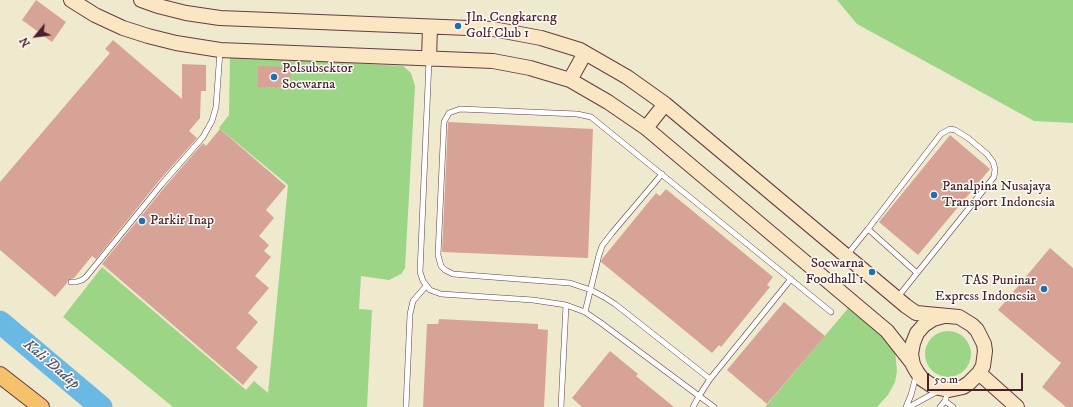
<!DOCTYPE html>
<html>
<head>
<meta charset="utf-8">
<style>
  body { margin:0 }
  #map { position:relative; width:1073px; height:407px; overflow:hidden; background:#efe9ce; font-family:"IM FELL DW Pica",serif }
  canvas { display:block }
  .north { position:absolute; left:16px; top:16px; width:40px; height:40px; -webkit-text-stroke:3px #fdfcf7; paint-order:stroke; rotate:241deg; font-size:11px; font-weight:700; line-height:16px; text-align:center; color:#4a1f2b }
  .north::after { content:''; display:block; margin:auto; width:14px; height:18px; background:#4a1f2b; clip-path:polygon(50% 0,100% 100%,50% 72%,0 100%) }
  .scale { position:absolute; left:927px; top:373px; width:96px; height:18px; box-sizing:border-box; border:2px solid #4a1f2b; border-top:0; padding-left:5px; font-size:12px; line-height:14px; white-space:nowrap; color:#4a1f2b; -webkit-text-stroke:3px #fdfcf7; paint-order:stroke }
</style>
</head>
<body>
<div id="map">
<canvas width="1073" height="407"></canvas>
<div class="north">N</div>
<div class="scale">50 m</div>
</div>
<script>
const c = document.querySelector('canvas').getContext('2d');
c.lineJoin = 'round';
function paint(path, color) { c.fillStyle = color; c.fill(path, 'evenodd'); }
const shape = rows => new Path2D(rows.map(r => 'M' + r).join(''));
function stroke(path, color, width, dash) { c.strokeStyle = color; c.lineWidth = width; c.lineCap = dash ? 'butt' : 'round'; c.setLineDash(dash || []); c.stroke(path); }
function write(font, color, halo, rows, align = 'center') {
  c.font = font + ' "IM FELL DW Pica",serif'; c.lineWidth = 3; c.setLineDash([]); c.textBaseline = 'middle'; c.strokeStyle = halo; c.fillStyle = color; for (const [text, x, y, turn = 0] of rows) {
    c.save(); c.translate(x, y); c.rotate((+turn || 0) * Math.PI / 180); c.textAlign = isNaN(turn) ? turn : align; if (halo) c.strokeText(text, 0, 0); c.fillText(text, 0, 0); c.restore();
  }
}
paint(shape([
  [837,0,1073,0,1073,123,1034,121,857,24],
  [230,56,403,66,411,73,415,86,405,268,401,274,389,280,361,276,359,309,372,310,367,407,173,407,63,317,102,267,246,390,254,381,268,393,288,185,219,128,229,115],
  [850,306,890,340,895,350,897,371,895,382,888,395,877,407,765,407],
  '925 354a23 23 0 1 1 46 0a23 23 0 1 1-46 0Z'
]), '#9dd587');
stroke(shape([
  [0,322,101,407]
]), '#6ab9e4', 23);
paint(shape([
  [36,0,66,22,52,42,22,20],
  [113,40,182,99,182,64,206,65,206,91,201,91,200,118,189,131,197,138,158,182,96,259,92,256,74,278,68,280,67,283,55,297,0,250,0,182,110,53,105,49],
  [258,66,291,67,290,87,258,87],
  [448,122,593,129,588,258,442,252],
  [220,129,286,186,266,210,274,218,259,236,269,245,264,251,271,257,255,276,269,288,248,313,258,322,236,348,258,367,243,385,102,264,164,188,203,143,206,146],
  [950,135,990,169,918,255,879,222],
  [666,189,773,277,767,285,770,287,721,347,719,345,712,353,601,262,602,259,656,193,660,196],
  [1050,248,1073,268,1073,407,1066,407,1042,387,1061,363,998,310],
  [784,302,825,336,767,404,727,370],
  [439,319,538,324,538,329,548,330,544,407,423,407,427,324,438,324],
  [610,351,638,374,636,376,674,407,582,407,572,398]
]), '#d8a397');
const lane = shape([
  [429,60,420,272,423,281,430,290,441,294,533,300,566,305,585,312,601,323,699,396,693,407],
  [868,229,917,273],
  [847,255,868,229,941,134,950,129,955,130,968,138,987,154,993,162,995,169,994,177,897,298],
  [71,282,76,282,82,280,86,277,161,185,203,137,212,121,216,107,220,51],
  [585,312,599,255,602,246,612,233,662,174],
  [710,379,615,304,604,297,591,290,570,283,453,274,445,270,441,266,438,255,444,122,449,113,460,109,577,114,591,117,831,312],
  [945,401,953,407],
  [406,407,410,314,413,301,426,286],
  [561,407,566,305],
  [714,407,699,396,710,379,791,279],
  [906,407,911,395,916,376],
  [909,407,938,391],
  [940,407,945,401,948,391]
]);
const secondary = shape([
  [71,0,95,15,123,28,148,36,176,43,220,50,493,61,530,68,570,80,608,102,646,128,887,331,913,364],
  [141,0,158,6,186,13,220,18,493,29,541,38,580,50,627,77,665,104,906,306,916,313,959,317,972,325,977,330,984,344,985,351,983,366,979,373,969,383,963,387,949,390,934,387,922,379,917,372,913,365,911,354,913,343,917,333,924,325,933,319,944,316],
  [429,59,430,27],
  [570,80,585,53],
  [646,128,665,104],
  [979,373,1017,407]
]);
const primary = shape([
  [0,375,41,407]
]);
stroke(lane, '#633d43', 6);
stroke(secondary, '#633d43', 16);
stroke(primary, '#633d43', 18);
stroke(lane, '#fff', 5);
stroke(secondary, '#fbe6c4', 14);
stroke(primary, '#f6c16b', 16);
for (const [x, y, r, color] of [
  [458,26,4,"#1f6fb2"],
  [274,77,4,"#1f6fb2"],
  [934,195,4,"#1f6fb2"],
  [142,221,4,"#1f6fb2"],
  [872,272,4,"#1f6fb2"],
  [1044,289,4,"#1f6fb2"]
]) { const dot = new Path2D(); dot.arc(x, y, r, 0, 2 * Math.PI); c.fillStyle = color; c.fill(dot); stroke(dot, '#fdfcf7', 1.5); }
write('14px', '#4a1f2b', '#fdfcf7', [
  ["Jln. Cengkareng",466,18],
  ["Golf Club 1",466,34],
  ["Polsubsektor",282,69],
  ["Soewarna",282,85],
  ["Panalpina Nusajaya",942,187],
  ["Transport Indonesia",942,203],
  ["Parkir Inap",150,221],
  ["Soewarna",864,264,"right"],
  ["Foodhall 1",864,280,"right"],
  ["TAS Puninar",1036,281,"right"],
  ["Express Indonesia",1036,297,"right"]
], 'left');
write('italic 15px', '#55556c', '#fdfcf7', [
  ["Kali Dadap",51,365,40]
]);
</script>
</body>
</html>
